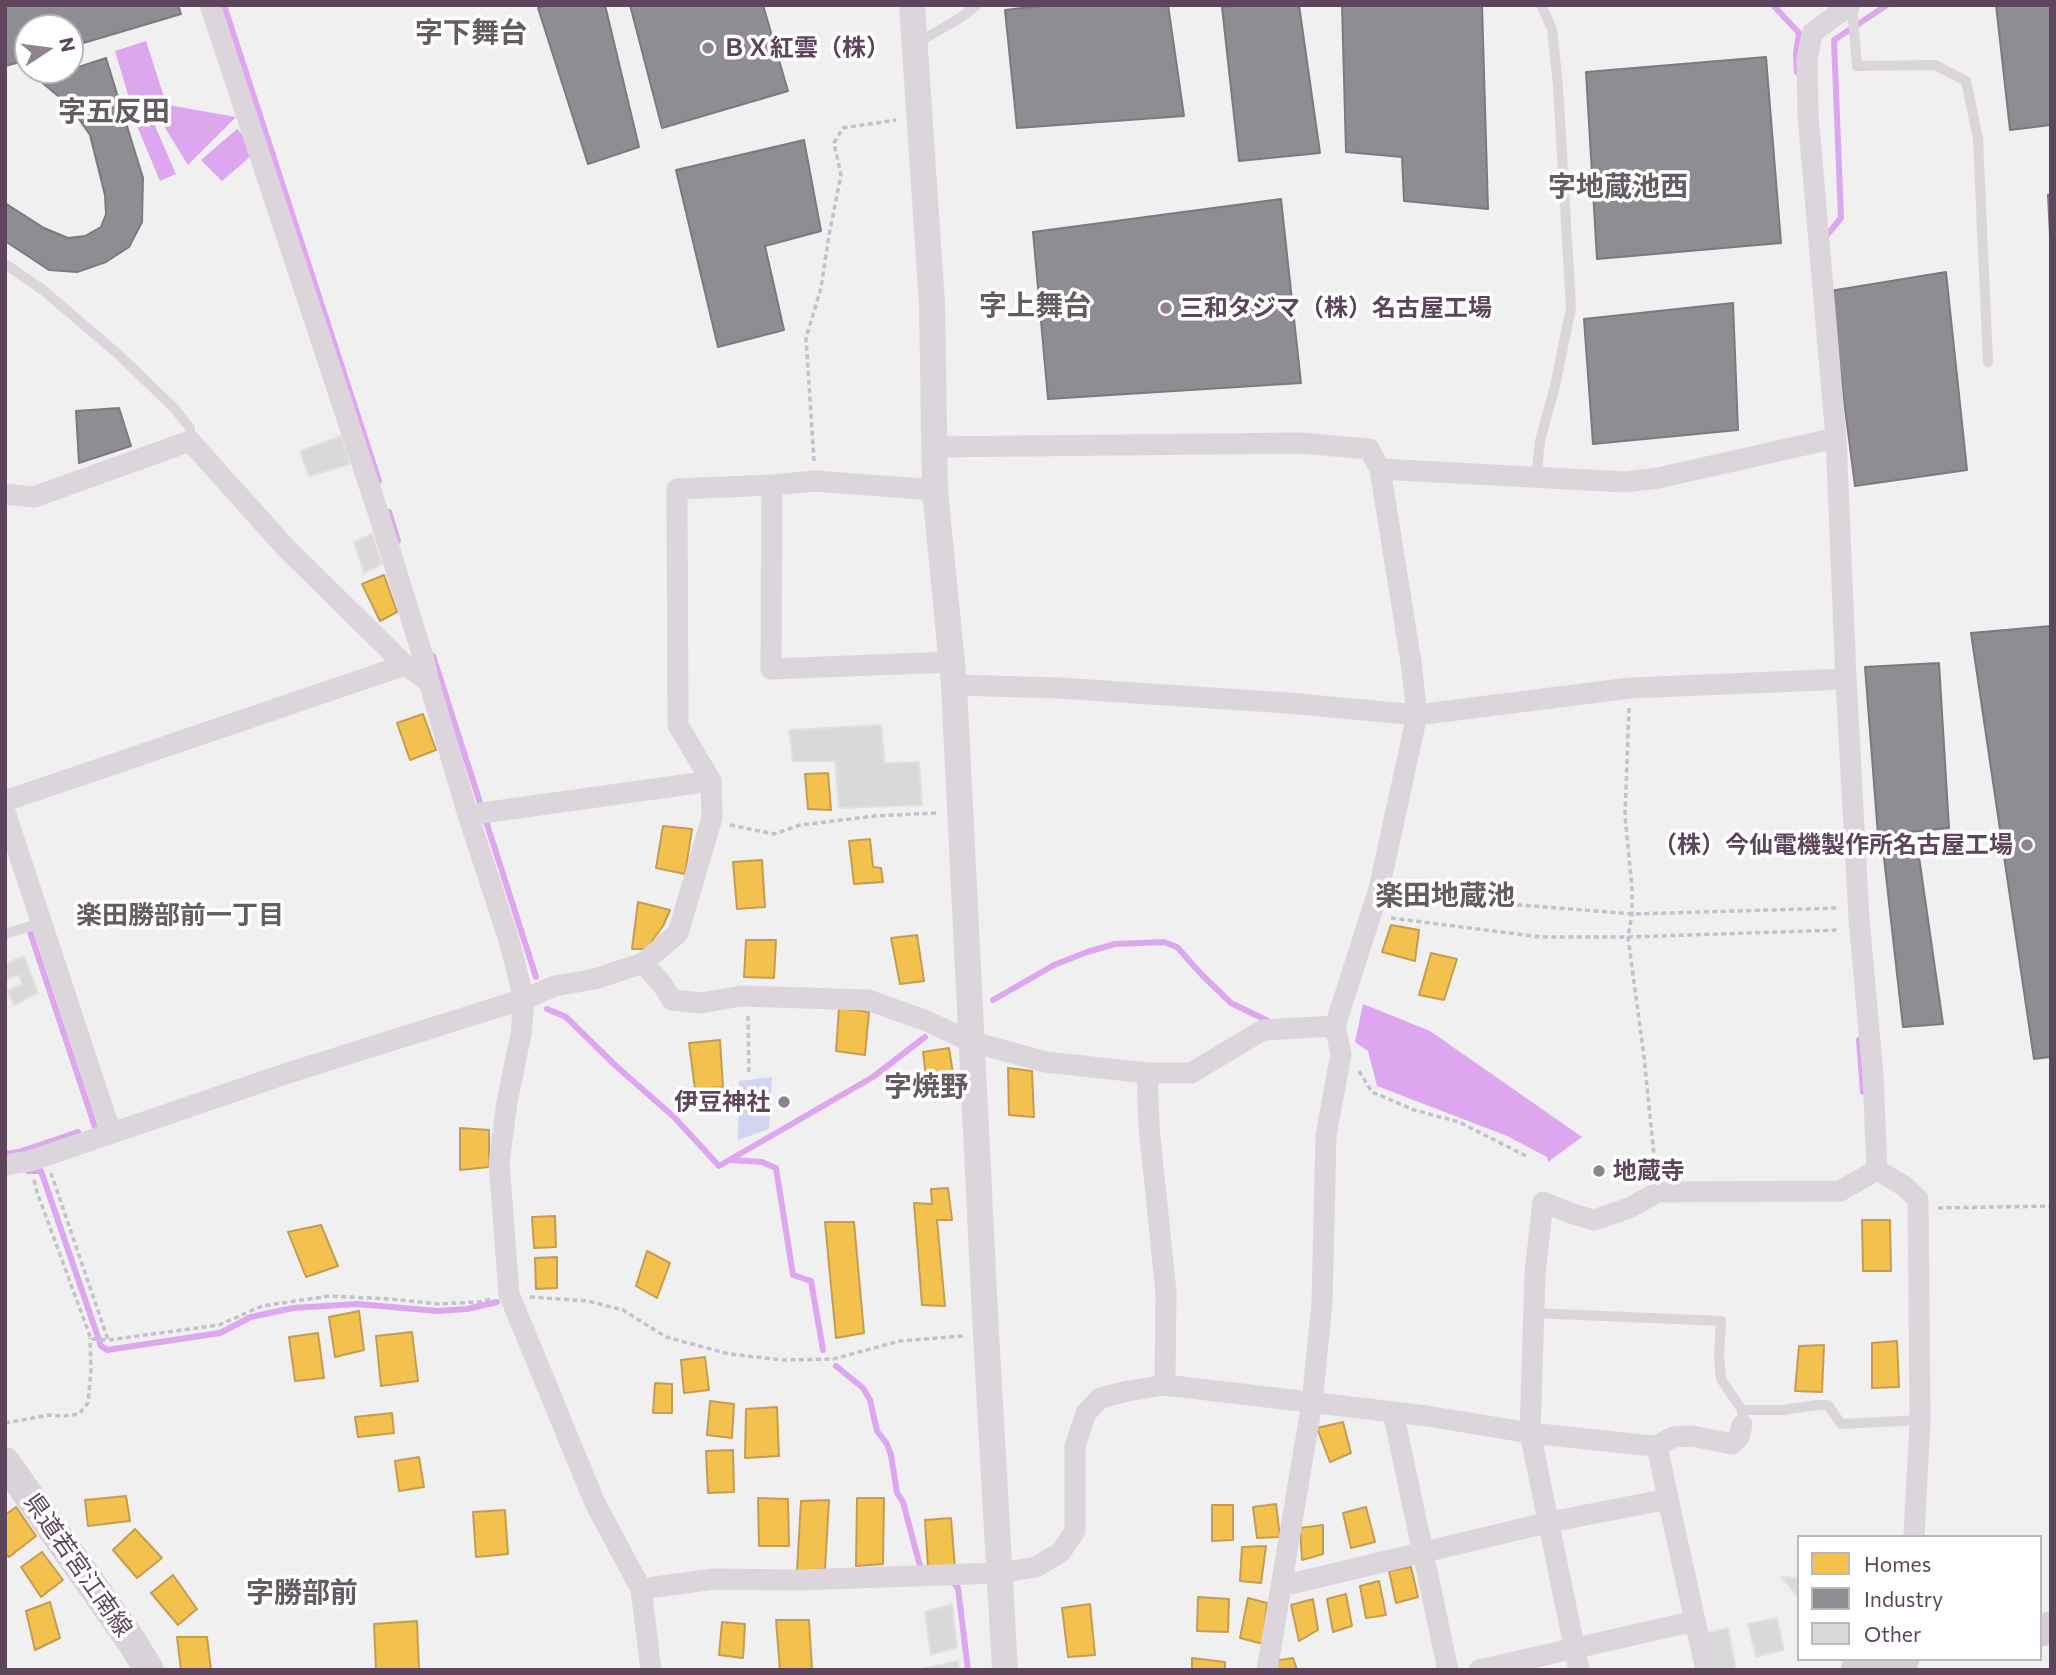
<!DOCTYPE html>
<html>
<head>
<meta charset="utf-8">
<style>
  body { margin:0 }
  #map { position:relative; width:2056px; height:1675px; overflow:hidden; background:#eff0ef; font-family:Commissioner,sans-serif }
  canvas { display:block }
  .frame { position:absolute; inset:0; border:7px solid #5d465c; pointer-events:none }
  .legend { position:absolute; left:1797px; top:1535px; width:245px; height:126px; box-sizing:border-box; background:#fff; border:2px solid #beb5be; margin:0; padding:9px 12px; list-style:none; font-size:21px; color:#5d465c }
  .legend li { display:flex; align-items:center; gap:14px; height:35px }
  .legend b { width:35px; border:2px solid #beb5be }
  .north { position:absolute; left:14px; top:14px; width:70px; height:70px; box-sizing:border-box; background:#fff; border:2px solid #beb5be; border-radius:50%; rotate:77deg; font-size:19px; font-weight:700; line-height:28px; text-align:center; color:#5d465c }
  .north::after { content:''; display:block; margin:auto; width:24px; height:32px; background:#90828f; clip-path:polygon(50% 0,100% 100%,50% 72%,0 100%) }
</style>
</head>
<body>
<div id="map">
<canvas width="2056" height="1675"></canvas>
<div class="frame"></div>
<ul class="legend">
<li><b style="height:19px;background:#f2c14e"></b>Homes</li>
<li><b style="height:19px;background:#8d8d92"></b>Industry</li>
<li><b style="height:19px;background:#dbd8da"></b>Other</li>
</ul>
<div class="north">N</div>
</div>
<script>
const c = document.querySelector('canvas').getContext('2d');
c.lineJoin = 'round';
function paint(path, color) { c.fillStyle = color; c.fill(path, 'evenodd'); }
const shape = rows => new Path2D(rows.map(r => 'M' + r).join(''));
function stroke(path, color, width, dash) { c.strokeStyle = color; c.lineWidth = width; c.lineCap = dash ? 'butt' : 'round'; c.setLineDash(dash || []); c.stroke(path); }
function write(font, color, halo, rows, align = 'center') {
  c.font = font + ' Commissioner,"Noto Sans JP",sans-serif'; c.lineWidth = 7; c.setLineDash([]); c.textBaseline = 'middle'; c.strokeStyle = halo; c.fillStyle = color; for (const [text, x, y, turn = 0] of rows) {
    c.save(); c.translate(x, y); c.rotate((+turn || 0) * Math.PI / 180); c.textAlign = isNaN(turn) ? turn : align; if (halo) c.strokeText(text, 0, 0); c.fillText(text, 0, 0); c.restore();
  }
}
paint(shape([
  [772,1077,769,1129,738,1140,739,1081]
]), '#d2d4f0');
paint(shape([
  [146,41,164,97,132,108,115,51],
  [168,105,236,117,188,165,157,115],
  [152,119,176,174,160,181,137,126],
  [237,129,258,150,222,181,201,160],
  [1363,1004,1430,1031,1582,1137,1548,1162,1547,1157,1507,1136,1377,1086,1368,1051,1355,1042]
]), '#dfa6f0');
const homes = shape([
  [384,575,397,612,380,621,362,584,384,575],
  [423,714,436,750,410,760,397,723,423,714],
  [828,773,831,810,808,809,805,774,828,773],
  [663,826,692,829,685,874,656,868,663,826],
  [870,839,873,867,881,868,883,882,854,884,849,841,870,839],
  [762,860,765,907,737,909,733,862,762,860],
  [638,902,670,910,663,926,646,949,632,949,638,902],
  [1391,925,1419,930,1415,961,1382,952,1391,925],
  [917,935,924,981,900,984,891,938,917,935],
  [746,940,776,940,774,978,744,977,746,940],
  [1431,953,1457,959,1444,1000,1419,995,1431,953],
  [839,1008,869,1012,865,1055,836,1051,839,1008],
  [720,1040,723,1087,695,1089,689,1043,720,1040],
  [949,1048,953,1074,926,1077,923,1052,949,1048],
  [1008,1068,1032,1071,1034,1117,1009,1115,1008,1068],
  [460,1128,489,1130,489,1167,460,1170,460,1128],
  [948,1188,952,1220,937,1220,945,1306,922,1305,914,1203,932,1204,931,1189,948,1188],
  [555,1216,556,1247,534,1248,532,1217,555,1216],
  [1862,1220,1890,1220,1891,1271,1863,1271,1862,1220],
  [825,1222,854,1222,864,1333,836,1338,825,1222],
  [321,1225,338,1266,306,1277,288,1232,321,1225],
  [647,1251,670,1263,657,1298,636,1286,647,1251],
  [557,1257,557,1288,536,1289,535,1258,557,1257],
  [359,1311,364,1350,335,1357,329,1317,359,1311],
  [412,1332,418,1381,381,1386,376,1336,412,1332],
  [318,1333,324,1378,295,1381,289,1337,318,1333],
  [1897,1341,1899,1387,1872,1388,1872,1343,1897,1341],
  [1824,1345,1822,1392,1795,1391,1799,1346,1824,1345],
  [705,1357,709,1390,684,1393,681,1360,705,1357],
  [655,1383,672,1384,672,1413,653,1413,655,1383],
  [710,1401,734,1404,732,1438,707,1435,710,1401],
  [777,1407,779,1456,745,1458,746,1409,777,1407],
  [392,1413,394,1433,358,1437,355,1417,392,1413],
  [1343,1422,1351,1453,1330,1462,1317,1428,1343,1422],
  [733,1450,734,1492,708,1493,706,1451,733,1450],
  [419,1457,424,1487,399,1491,395,1461,419,1457],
  [126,1496,130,1521,88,1526,85,1500,126,1496],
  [758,1498,788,1499,789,1546,759,1546,758,1498],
  [857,1498,884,1498,883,1564,856,1566,857,1498],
  [829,1500,825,1569,797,1571,801,1501,829,1500],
  [1276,1504,1280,1537,1257,1538,1253,1507,1276,1504],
  [1212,1505,1233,1505,1233,1540,1212,1541,1212,1505],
  [16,1507,36,1536,9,1557,5,1553,5,1515,16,1507],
  [1366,1507,1375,1542,1351,1548,1343,1513,1366,1507],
  [505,1510,508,1554,476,1557,473,1512,505,1510],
  [951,1518,955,1568,928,1568,925,1520,951,1518],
  [1323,1525,1323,1554,1302,1560,1300,1528,1323,1525],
  [135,1529,162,1558,137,1578,113,1550,135,1529],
  [1266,1546,1261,1583,1240,1581,1242,1547,1266,1546],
  [42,1552,63,1580,41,1597,21,1567,42,1552],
  [1411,1567,1418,1597,1396,1603,1389,1571,1411,1567],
  [173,1575,197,1609,178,1625,151,1593,173,1575],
  [1379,1581,1386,1615,1366,1618,1360,1586,1379,1581],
  [1346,1594,1352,1626,1333,1632,1327,1599,1346,1594],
  [1198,1597,1229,1599,1228,1632,1197,1631,1198,1597],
  [1248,1598,1267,1603,1263,1644,1240,1638,1248,1598],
  [1313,1599,1318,1630,1299,1641,1291,1605,1313,1599],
  [50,1602,60,1638,35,1650,26,1611,50,1602],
  [1090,1604,1095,1655,1068,1657,1062,1608,1090,1604],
  [776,1620,809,1620,812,1670,780,1670,776,1620],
  [417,1621,419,1670,376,1670,374,1624,417,1621],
  [722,1622,745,1624,743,1658,719,1655,722,1622],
  [177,1637,207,1637,211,1670,181,1670,177,1637],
  [1192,1658,1225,1662,1225,1670,1192,1670,1192,1658],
  [1293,1658,1297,1670,1273,1670,1274,1661,1293,1658]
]);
paint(homes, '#f2c14e');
stroke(homes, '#c59c52', 2);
const industry = shape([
  [5,5,178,5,181,14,70,47,70,28,28,28,28,60,5,66,5,5],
  [546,5,605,5,639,147,588,164,538,8,546,5],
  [630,5,763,5,788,91,662,128,630,5],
  [1048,5,1168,5,1184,116,1017,128,1005,10,1048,5],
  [1238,5,1299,5,1320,153,1239,161,1222,7,1238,5],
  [1342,5,1482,5,1488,209,1404,201,1402,157,1346,152,1342,5],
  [1996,5,2051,5,2051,125,2010,130,1996,5],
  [1766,57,1781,243,1597,259,1586,72,1766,57],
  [106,58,143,178,142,222,129,247,106,262,77,272,49,270,5,241,5,203,44,228,68,238,85,236,101,227,106,214,105,195,90,135,70,106,39,80,106,58],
  [804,140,821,231,765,246,784,330,718,347,676,170,804,140],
  [2051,194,2051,256,2048,195,2051,194],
  [1281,199,1301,383,1048,399,1033,232,1281,199],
  [1946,272,1967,470,1855,486,1830,291,1946,272],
  [1733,303,1738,430,1593,444,1584,319,1733,303],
  [119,408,131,446,79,463,76,411,119,408],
  [2051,626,2051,1057,2034,1059,1971,633,2051,626],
  [1939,663,1949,828,1878,835,1865,667,1939,663],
  [1917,843,1943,1024,1903,1027,1883,849,1917,843]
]);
paint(industry, '#8d8d92');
stroke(industry, '#7f7882', 2);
stroke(shape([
  [224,5,379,481],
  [1773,5,1799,33,1796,54,1797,72],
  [1827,235,1841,218,1834,40,1887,5],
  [389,512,398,541],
  [433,656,536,977],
  [30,932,95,1127],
  [993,1000,1054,965,1087,952,1115,944,1164,942,1177,947,1202,975,1231,1003,1268,1021],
  [547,1009,566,1017,616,1066,674,1117,719,1166,873,1077,925,1037],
  [1859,1040,1863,1092],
  [5,1154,19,1152,78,1132],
  [731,1160,762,1162,776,1168,793,1275,811,1281,823,1350],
  [28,1171,41,1171,101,1346,107,1350,220,1333,251,1317,293,1308,357,1304,437,1311,467,1309,497,1302],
  [836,1366,863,1388,870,1400,877,1431,887,1444,891,1455,897,1493,903,1502,920,1566],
  [952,1581,958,1588,968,1670]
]), '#dfa6f0', 6);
const building = shape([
  [341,436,350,464,309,476,300,451,341,436],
  [372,534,382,564,364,573,354,542,372,534],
  [881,725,885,763,919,762,922,805,839,808,835,761,793,761,789,730,881,725],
  [24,956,38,993,14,1005,7,991,22,984,19,975,8,979,5,964,24,956],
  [1781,1577,1799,1578,1799,1598,1781,1577],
  [952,1604,957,1647,931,1655,925,1612,952,1604],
  [1777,1618,1784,1650,1756,1657,1748,1624,1777,1618],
  [1728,1628,1736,1670,1715,1670,1706,1633,1728,1628],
  [958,1661,959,1670,925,1670,925,1668,958,1661]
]);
paint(building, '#dbd8da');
stroke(building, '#e2e1e2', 2);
stroke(shape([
  [814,461,806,338,821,288,829,235,841,175,834,143,843,128,896,120],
  [1629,708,1625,816,1632,888,1632,914,1628,937,1644,1057,1656,1174],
  [730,825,774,834,800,825,875,816,937,813],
  [1399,891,1483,902,1632,914,1838,908],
  [1391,918,1541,937,1628,937,1840,930],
  [748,1016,749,1075],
  [1359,1071,1372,1092,1414,1110,1459,1122,1528,1157],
  [51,1173,108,1340],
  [34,1180,37,1192,91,1339,108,1340,219,1325,262,1306,330,1296,391,1299,438,1304,479,1302,492,1299],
  [1938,1208,2051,1206],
  [530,1297,588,1301,623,1310,666,1337,729,1354,783,1360,833,1359,900,1341,963,1336],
  [5,1423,49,1415,64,1416,79,1414,88,1403,91,1371,90,1338]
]), '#c4c0cf', 3.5, [5, 3.5]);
stroke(shape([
  [1852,5,1857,66,1935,65,1966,81,1978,139,1988,362],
  [917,43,960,18,977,5],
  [5,264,43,290,118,354,174,408,190,428,190,441],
  [1536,478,1540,441,1555,386,1571,308,1558,86,1552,29,1541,5],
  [5,934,41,923],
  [1533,1313,1721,1321,1719,1356,1721,1379,1742,1410],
  [1742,1416,1742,1410,1783,1410,1817,1405,1828,1405,1841,1424,1920,1420]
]), '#dcd6dc', 10);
stroke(shape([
  [210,5,378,512,424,660,429,682,468,815,509,940,524,999,521,1034,507,1102,499,1163,509,1294,595,1503,641,1589,651,1670],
  [1850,5,1812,33,1807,60,1808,115,1836,438,1846,679,1859,919,1873,1075,1877,1170,1904,1186,1918,1199,1920,1420,1914,1537],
  [934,447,1301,443,1369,449,1380,469,1411,662,1417,715,1379,889,1335,1026,1341,1054,1326,1135,1322,1303,1312,1403,1267,1670],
  [1380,469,1625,482,1658,478,1836,438],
  [772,485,771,669,951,662],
  [5,494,34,497,190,441,286,548,405,665,429,682],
  [954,685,1059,688,1288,703,1417,715,1630,688,1846,679],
  [5,801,405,665],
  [5,812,111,1133],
  [468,815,711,781],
  [643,963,662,984,672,1000,701,1003,741,996,868,1000,924,1020,972,1042,1046,1062,1147,1073,1191,1073,1263,1030,1335,1026],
  [1147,1073,1149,1127,1166,1292,1165,1385],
  [5,1165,30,1161,288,1073,524,999,555,986,595,979,643,963,678,933,712,818,711,781,678,725,677,489,772,485,815,481,935,490],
  [1393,1412,1448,1670],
  [1657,1446,1668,1499],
  [1282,1586,1550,1522,1668,1499,1706,1670],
  [641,1589,714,1579,798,1580,999,1573,1036,1567,1061,1552,1075,1531,1075,1446,1086,1413,1100,1398,1128,1391,1165,1385,1427,1416,1530,1433,1643,1445,1657,1446,1673,1437,1692,1436,1732,1444,1739,1437,1742,1425],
  [1479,1670,1695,1621],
  [1579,1670,1530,1433,1535,1273,1543,1202,1573,1214,1594,1220,1629,1208,1658,1192,1840,1191,1877,1170]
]), '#dcd6dc', 21);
stroke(shape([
  [912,5,932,304,935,490,954,685,986,1334,1005,1670]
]), '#dcd6dc', 26);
stroke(shape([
  [5,1462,132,1642,149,1670]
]), '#d9d3d9', 30);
stroke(shape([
  [2040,1630,2051,1628],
  [1857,1670,1903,1659]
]), '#d6ced5', 33);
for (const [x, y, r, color] of [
  [708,48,7,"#90828f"],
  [1166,308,7,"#90828f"],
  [2027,845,7,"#90828f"],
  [784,1102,7,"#90828f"],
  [1599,1171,7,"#90828f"]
]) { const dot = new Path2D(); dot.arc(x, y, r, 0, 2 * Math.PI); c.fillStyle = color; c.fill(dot); stroke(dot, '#fff', 2.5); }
write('bold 24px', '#5d465c', '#fff', [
  ["ＢＸ紅雲（株）",722,48],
  ["三和タジマ（株）名古屋工場",1180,308],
  ["（株）今仙電機製作所名古屋工場",2013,845,"right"],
  ["伊豆神社",770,1102,"right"],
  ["地蔵寺",1613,1171]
], 'left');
write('24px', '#5d465c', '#fff', [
  ["県道若宮江南線",78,1565,55]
]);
write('bold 26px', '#645b63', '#fff', [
  ["楽田勝部前一丁目",180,915]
]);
write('bold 28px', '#645b63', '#fff', [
  ["字下舞台",471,33],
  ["字五反田",114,112],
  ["字地蔵池西",1618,187],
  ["字上舞台",1035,306],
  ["楽田地蔵池",1445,896],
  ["字焼野",926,1087],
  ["字勝部前",302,1593]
]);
</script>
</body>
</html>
